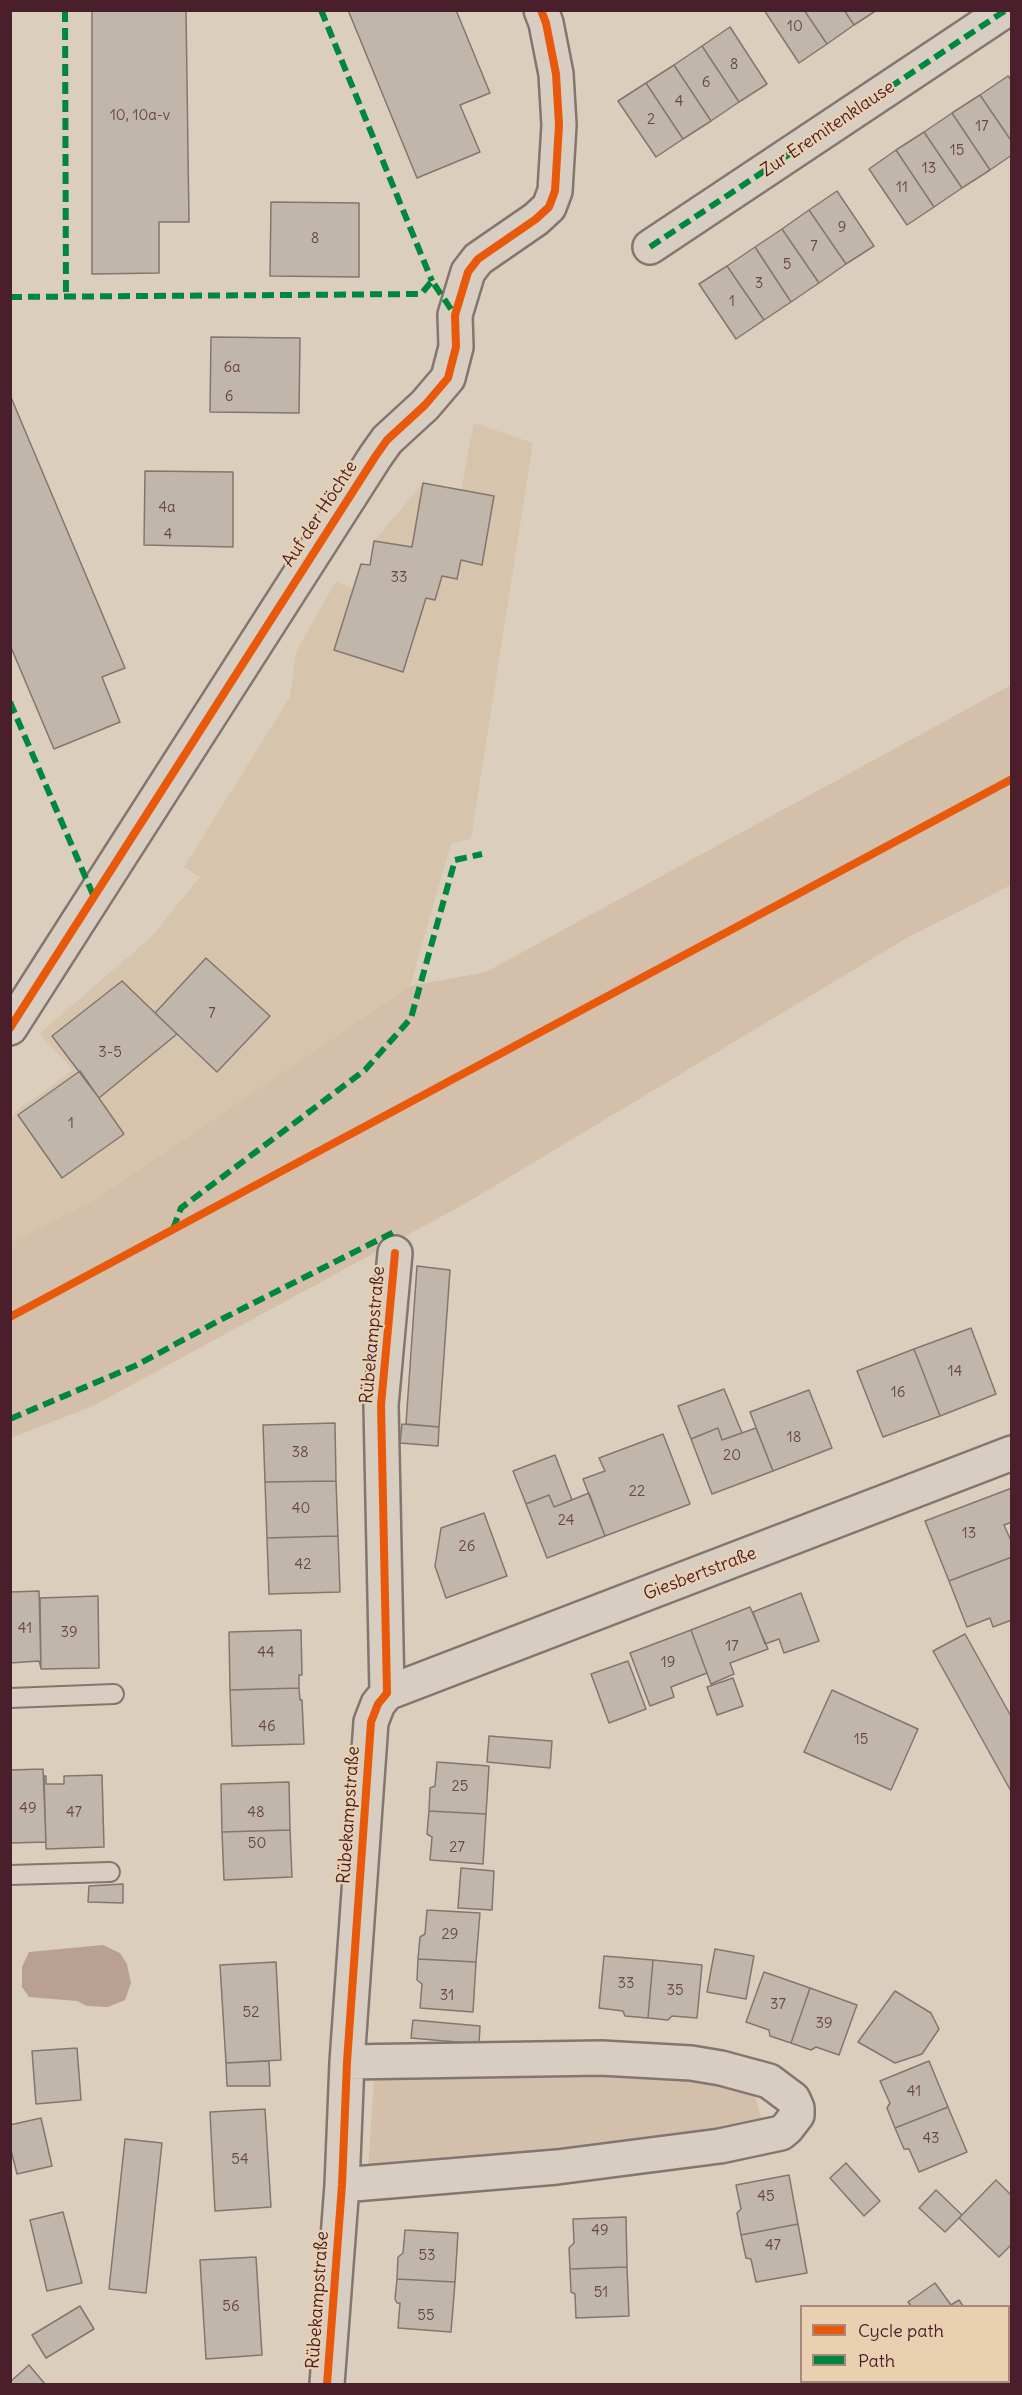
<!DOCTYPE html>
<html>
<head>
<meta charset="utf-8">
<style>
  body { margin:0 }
  #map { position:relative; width:1022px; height:2395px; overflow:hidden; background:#dbcebd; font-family:Delius,sans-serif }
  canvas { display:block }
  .frame { position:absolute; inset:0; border:12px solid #4a1f2b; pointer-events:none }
  .legend { position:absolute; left:800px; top:2305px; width:210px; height:78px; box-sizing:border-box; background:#e8d0b0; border:2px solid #a9897b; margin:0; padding:8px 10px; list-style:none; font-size:18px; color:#4a1f2b }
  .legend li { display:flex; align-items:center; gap:12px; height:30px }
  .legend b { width:30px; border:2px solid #a9897b }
</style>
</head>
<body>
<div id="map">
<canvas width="1022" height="2395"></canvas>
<div class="frame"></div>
<ul class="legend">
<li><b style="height:8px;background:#e8590c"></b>Cycle path</li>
<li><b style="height:8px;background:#00873e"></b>Path</li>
</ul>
</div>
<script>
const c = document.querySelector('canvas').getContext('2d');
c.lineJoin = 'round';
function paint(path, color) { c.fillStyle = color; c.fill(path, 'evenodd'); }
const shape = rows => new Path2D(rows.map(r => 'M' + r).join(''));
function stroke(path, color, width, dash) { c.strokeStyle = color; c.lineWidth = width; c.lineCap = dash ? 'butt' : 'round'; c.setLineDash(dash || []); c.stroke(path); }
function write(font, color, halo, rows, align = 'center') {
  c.font = font + ' Delius,sans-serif'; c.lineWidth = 4.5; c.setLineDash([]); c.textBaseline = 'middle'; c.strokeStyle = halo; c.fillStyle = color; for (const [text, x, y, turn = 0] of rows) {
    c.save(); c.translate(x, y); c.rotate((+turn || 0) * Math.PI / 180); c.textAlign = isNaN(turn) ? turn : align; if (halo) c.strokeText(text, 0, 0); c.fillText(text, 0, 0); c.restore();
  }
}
paint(shape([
  [474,423,533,443,471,839,451,844,410,986,97,1198,11,1243,10,1120,15,1112,73,1070,39,1034,151,937,200,877,184,867,290,697,296,652,336,581,353,589,361,564,370,565,374,541,423,483,461,490]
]), '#d7c4ad');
paint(shape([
  [1011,685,1011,885,905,939,468,1202,93,1406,11,1438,11,1243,97,1198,410,986,486,972],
  [375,2066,719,2079,754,2093,763,2124,366,2198]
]), '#d4c0aa');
paint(shape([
  [103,1945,120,1953,127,1964,131,1983,125,2000,108,2007,87,2006,77,2001,29,1997,22,1987,22,1967,29,1952]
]), '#baa090');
const building = shape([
  [92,10,186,10,189,222,159,222,159,273,92,274,92,10],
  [348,10,456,10,490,93,460,105,480,152,417,178,348,10],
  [764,10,804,10,827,44,799,63,764,10],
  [804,10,844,10,854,25,827,44,804,10],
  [844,10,877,10,854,25,844,10],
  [730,27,767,84,739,102,702,46,730,27],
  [702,46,739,102,711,121,674,65,702,46],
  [674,65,711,121,683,139,646,83,674,65],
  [1008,76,1012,81,1012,142,980,95,1008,76],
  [646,83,683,139,656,157,618,101,646,83],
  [980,95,1012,142,1012,155,990,170,952,113,980,95],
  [952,113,990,170,962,188,924,132,952,113],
  [924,132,962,188,934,207,896,150,924,132],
  [896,150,934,207,907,225,869,169,896,150],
  [837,191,874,246,846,264,809,210,837,191],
  [271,202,359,203,359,277,270,276,271,202],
  [809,210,846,264,819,283,782,229,809,210],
  [782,229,819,283,791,302,755,247,782,229],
  [755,247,791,302,764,320,727,266,755,247],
  [727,266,764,320,736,339,699,284,727,266],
  [211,337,300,338,299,413,210,412,211,337],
  [10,395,125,668,102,677,120,722,54,749,10,645,10,395],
  [145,471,233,472,233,547,144,545,145,471],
  [423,483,494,496,482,565,461,560,457,579,442,576,435,600,426,598,403,672,334,650,361,564,370,565,374,541,412,547,423,483],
  [206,958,270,1016,217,1072,155,1013,206,958],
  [122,981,177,1034,99,1098,52,1036,122,981],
  [80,1071,124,1134,62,1178,18,1115,80,1071],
  [417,1266,450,1270,439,1427,406,1424,417,1266],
  [971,1328,996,1394,940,1416,914,1349,971,1328],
  [914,1349,940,1416,883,1437,857,1371,914,1349],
  [724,1389,742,1433,722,1440,718,1428,691,1439,678,1406,724,1389],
  [809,1390,832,1448,773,1471,750,1412,809,1390],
  [335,1423,336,1481,265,1482,263,1425,335,1423],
  [402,1424,439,1427,438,1446,400,1443,402,1424],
  [718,1428,722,1440,756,1428,773,1471,712,1494,691,1439,718,1428],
  [663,1434,690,1504,605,1536,583,1479,605,1471,599,1458,663,1434],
  [555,1455,572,1500,554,1507,549,1495,526,1504,513,1471,555,1455],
  [336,1481,338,1536,267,1538,265,1482,336,1481],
  [1012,1488,1012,1522,1004,1525,1012,1543,1012,1557,949,1581,925,1521,1012,1488],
  [589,1493,605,1536,547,1558,526,1504,549,1495,554,1507,589,1493],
  [484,1513,507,1576,446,1598,435,1566,441,1528,484,1513],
  [338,1536,340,1592,269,1594,267,1538,338,1536],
  [1012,1557,1012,1620,993,1627,990,1618,967,1627,949,1581,1012,1557],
  [39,1591,41,1668,39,1661,10,1663,10,1592,39,1591],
  [801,1593,819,1641,784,1653,779,1639,765,1644,753,1612,801,1593],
  [98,1596,99,1668,41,1669,40,1598,98,1596],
  [750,1607,768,1649,730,1663,734,1674,711,1684,691,1630,750,1607],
  [301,1630,302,1675,299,1675,299,1688,230,1690,229,1632,301,1630],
  [691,1630,707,1673,671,1687,674,1697,650,1706,630,1653,691,1630],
  [965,1634,1012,1718,1012,1793,933,1651,965,1634],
  [628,1661,646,1709,609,1723,591,1674,628,1661],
  [733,1678,743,1706,717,1715,707,1687,733,1678],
  [299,1688,300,1700,302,1700,304,1744,232,1746,230,1690,299,1688],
  [832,1690,918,1729,891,1790,804,1752,832,1690],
  [489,1736,552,1741,550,1768,487,1762,489,1736],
  [437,1762,489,1766,486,1814,429,1811,430,1788,435,1786,437,1762],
  [43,1769,46,1842,10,1843,10,1770,43,1769],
  [102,1775,104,1847,46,1849,44,1776,46,1776,46,1784,64,1784,64,1776,102,1775],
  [289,1782,290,1830,222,1832,221,1784,289,1782],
  [429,1811,486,1814,483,1864,430,1860,432,1837,427,1834,429,1811],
  [290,1830,292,1877,224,1880,222,1832,290,1830],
  [461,1868,494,1871,492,1910,458,1908,461,1868],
  [123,1884,123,1903,88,1902,89,1886,123,1884],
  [427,1910,480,1913,476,1962,418,1959,420,1937,425,1934,427,1910],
  [715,1949,754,1956,746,1999,707,1992,715,1949],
  [604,1956,653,1960,648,2018,625,2016,623,2011,599,2008,604,1956],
  [418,1959,476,1962,473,2012,420,2008,422,1984,417,1980,418,1959],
  [653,1960,702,1965,697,2018,672,2016,668,2020,648,2018,653,1960],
  [276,1962,281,2060,226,2063,220,1965,276,1962],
  [764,1972,810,1988,791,2043,770,2036,769,2030,746,2022,764,1972],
  [810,1988,857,2005,839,2055,816,2047,811,2050,791,2043,810,1988],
  [895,1991,931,2013,939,2029,922,2054,895,2063,858,2042,895,1991],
  [413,2020,480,2026,479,2044,411,2038,413,2020],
  [77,2048,81,2100,36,2104,32,2051,77,2048],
  [269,2061,270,2086,227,2086,226,2063,269,2061],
  [929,2061,948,2107,895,2128,887,2108,890,2103,880,2081,929,2061],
  [948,2107,967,2152,919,2172,909,2149,904,2149,895,2128,948,2107],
  [265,2109,271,2207,215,2211,210,2112,265,2109],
  [41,2118,52,2166,17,2174,10,2146,10,2125,41,2118],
  [125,2139,162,2143,146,2293,109,2289,125,2139],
  [846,2163,880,2201,864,2216,830,2178,846,2163],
  [789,2175,798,2224,741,2235,737,2213,741,2209,736,2185,789,2175],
  [996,2180,1012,2196,1012,2244,999,2257,959,2218,996,2180],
  [936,2190,962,2215,945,2232,919,2208,936,2190],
  [63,2212,82,2283,47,2291,30,2220,63,2212],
  [626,2217,627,2267,570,2269,569,2248,574,2243,573,2219,626,2217],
  [798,2224,807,2273,756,2282,751,2259,746,2258,741,2235,798,2224],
  [405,2230,458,2233,455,2282,397,2279,398,2257,403,2253,405,2230],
  [256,2257,262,2355,206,2359,200,2260,256,2257],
  [627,2267,629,2316,576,2318,575,2294,571,2292,570,2269,627,2267],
  [397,2279,455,2282,451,2332,398,2328,400,2303,397,2303,395,2299,397,2279],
  [935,2283,951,2305,959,2300,963,2306,911,2306,908,2302,935,2283],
  [80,2306,94,2329,46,2358,32,2335,80,2306],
  [29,2365,45,2384,10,2384,10,2382,29,2365]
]);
paint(building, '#c1b6aa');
stroke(building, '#847570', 1.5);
const service = shape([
  [10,1698,114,1694],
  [10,1875,110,1872]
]);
const minor = shape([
  [650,247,1006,10],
  [10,1028,375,457,387,440,425,405,448,378,456,347,455,315,468,272,478,259,536,219,549,207,555,191,559,125,556,74,546,23,541,10],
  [387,1693,1012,1453],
  [342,2185,557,2167,720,2146,781,2133,787,2128,797,2115,797,2108,793,2099,769,2081,721,2068,691,2063,601,2058,347,2062],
  [327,2384,342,2185,347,2062,371,1722,378,1704,387,1693,381,1405,395,1253]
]);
stroke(service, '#847570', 22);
stroke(minor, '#847570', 38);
stroke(service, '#d7cdc1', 18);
stroke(minor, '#d7cdc1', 33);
stroke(shape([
  [65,10,66,297],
  [321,10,432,281],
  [650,247,1006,10],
  [10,297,421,294,432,281,455,315],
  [10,702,94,897],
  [173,1229,181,1208,365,1070,411,1018,455,860,482,854],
  [10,1419,137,1365,218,1321,396,1231]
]), '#00873e', 6, [12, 6]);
stroke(shape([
  [10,1028,375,457,387,440,425,405,448,378,456,347,455,315,468,272,478,259,536,219,549,207,555,191,559,125,556,74,546,23,541,10],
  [10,1317,1012,779],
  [327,2384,342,2185,347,2062,371,1722,378,1704,387,1693,381,1405,395,1253]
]), '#e8590c', 8);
write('15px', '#68454b', null, [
  ["10",795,27],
  ["8",734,65],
  ["6",706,83],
  ["4",679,102],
  ["10, 10a-v",140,116],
  ["2",651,120],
  ["17",982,127],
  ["15",957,151],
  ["13",929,169],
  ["11",902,188],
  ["9",842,228],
  ["8",315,239],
  ["7",814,247],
  ["5",787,265],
  ["3",759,284],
  ["1",732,302],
  ["6a",232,368],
  ["6",229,397],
  ["4a",167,508],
  ["4",168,535],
  ["33",399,578],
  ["7",212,1014],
  ["3-5",110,1053],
  ["1",71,1124],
  ["14",955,1372],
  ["16",898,1393],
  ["18",794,1438],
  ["38",300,1453],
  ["20",732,1456],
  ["22",637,1492],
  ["40",301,1509],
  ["24",566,1521],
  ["13",969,1534],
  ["26",467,1547],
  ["42",303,1565],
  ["41",25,1629],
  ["39",69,1633],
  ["17",732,1647],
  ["44",266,1653],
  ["19",668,1663],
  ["46",267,1727],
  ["15",861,1740],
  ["25",460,1787],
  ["49",28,1809],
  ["47",74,1813],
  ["48",256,1813],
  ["50",257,1844],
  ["27",457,1848],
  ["29",450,1935],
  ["33",626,1984],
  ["35",675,1991],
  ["31",447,1996],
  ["37",778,2005],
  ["52",251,2013],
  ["39",824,2024],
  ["41",914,2092],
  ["43",931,2139],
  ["54",240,2160],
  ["45",766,2197],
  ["49",600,2231],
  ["47",773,2246],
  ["53",427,2256],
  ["51",601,2293],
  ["56",231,2307],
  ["55",426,2316]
]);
write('18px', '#4a1f2b', '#e8d0b0', [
  ["Zur Eremitenklause",828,129,-34],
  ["Auf der Höchte",320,514,-57],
  ["Rübekampstraße",373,1335,-85],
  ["Giesbertstraße",700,1574,-21],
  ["Rübekampstraße",349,1815,-86],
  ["Rübekampstraße",318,2300,-86]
]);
</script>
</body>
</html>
